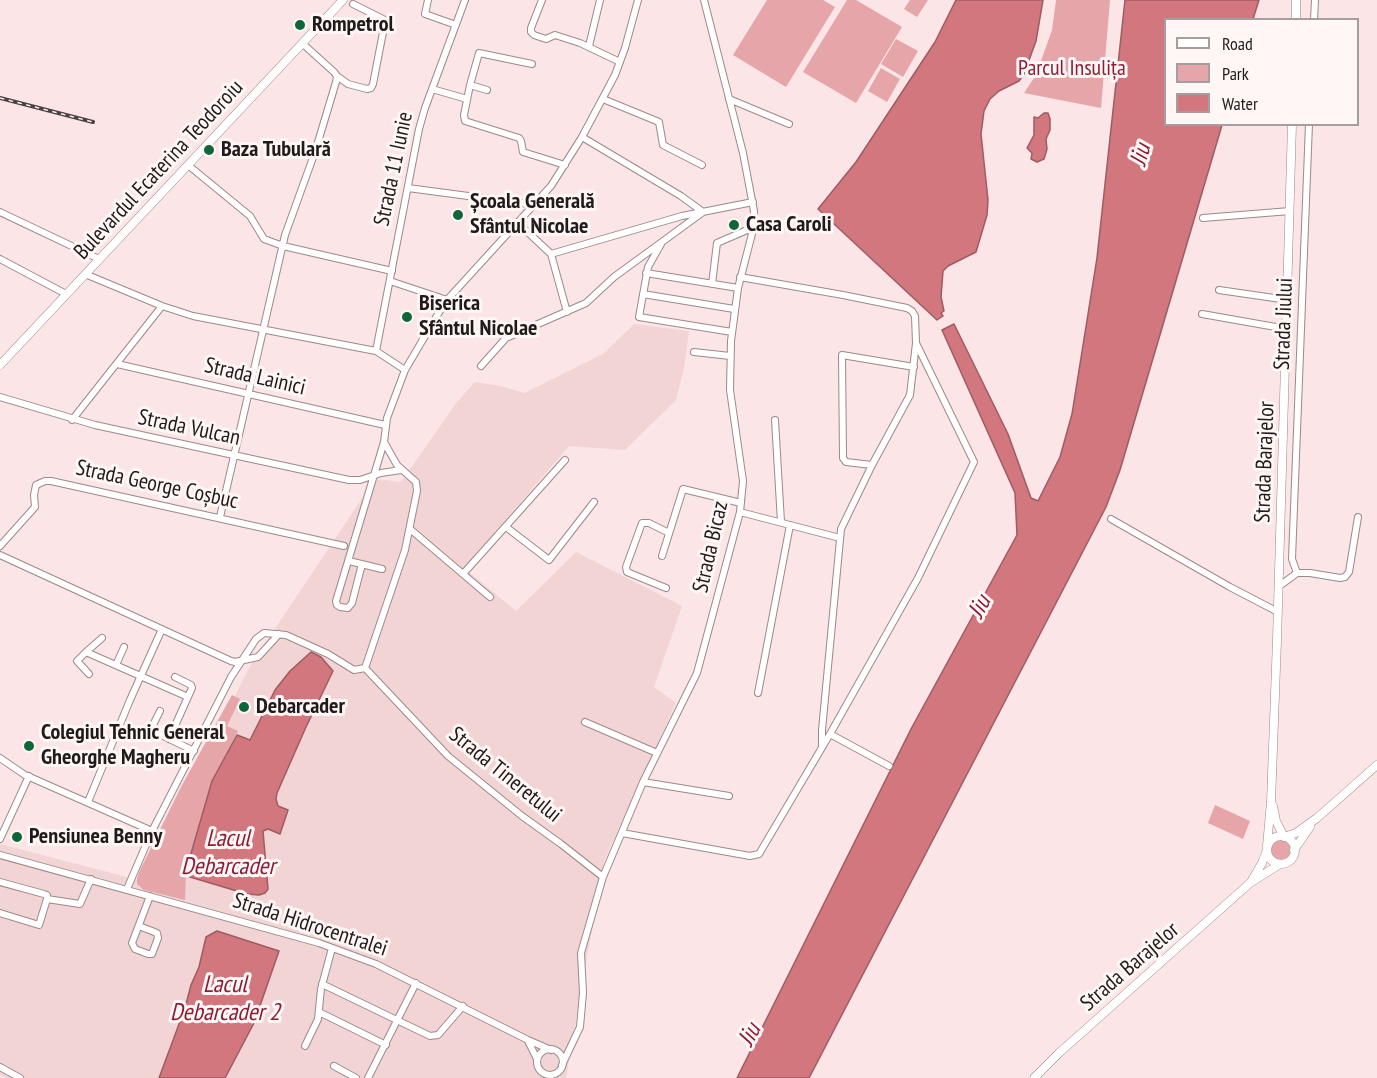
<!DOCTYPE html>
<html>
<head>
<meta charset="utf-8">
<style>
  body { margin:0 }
  #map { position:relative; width:1377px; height:1078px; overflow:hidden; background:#fbe5e6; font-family:"PT Sans Narrow",sans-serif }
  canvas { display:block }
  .legend { position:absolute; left:1164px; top:18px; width:195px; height:108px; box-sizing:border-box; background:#fff6f6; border:2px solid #a69e9e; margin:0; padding:8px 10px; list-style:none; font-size:18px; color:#211a1a }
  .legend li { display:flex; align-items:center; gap:12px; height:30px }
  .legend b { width:30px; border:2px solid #a69e9e }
</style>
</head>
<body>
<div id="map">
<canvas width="1377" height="1078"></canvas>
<ul class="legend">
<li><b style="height:8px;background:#fff"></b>Road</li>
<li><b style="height:16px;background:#e5a5a9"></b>Park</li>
<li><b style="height:16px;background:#d3777f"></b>Water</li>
</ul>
</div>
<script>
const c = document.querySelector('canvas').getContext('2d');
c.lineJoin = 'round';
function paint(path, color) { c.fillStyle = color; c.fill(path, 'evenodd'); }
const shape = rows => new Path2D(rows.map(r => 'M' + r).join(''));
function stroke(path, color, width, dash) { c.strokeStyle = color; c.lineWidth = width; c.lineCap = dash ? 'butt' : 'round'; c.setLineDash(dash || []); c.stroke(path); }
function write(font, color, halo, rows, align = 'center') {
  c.font = font + ' "PT Sans Narrow",sans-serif'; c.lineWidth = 6; c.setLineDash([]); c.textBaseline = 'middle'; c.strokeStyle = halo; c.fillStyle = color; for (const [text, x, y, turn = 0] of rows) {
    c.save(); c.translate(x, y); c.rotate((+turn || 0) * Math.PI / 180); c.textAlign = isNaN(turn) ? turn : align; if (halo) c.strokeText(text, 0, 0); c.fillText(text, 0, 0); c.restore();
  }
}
paint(shape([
  [634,324,689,331,684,368,676,400,625,450,569,446,464,568,516,611,576,552,682,606,654,687,676,703,604,861,566,1078,5,1078,0,1075,0,844,142,881,250,666,375,479,401,482,457,402,475,382,500,386,525,393,603,354]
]), '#f2d4d5');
paint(shape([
  [767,0,823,0,835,7,786,87,733,55],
  [847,0,856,0,902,27,856,103,803,72],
  [910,0,928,0,917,17,904,9],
  [1056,0,1110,0,1101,108,1024,93,1036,75,1052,30],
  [896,39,918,51,903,77,881,64],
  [881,68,900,79,887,102,868,91],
  [232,695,240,699,227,726,238,731,212,781,186,871,185,900,144,890,137,884,137,878,140,870,181,787],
  [1215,805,1250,821,1243,839,1208,823],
  '1271 850a10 10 0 1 1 20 0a10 10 0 1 1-20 0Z'
]), '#e5a5a9');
const water = shape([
  [956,0,1043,0,1036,41,1024,74,1019,81,999,91,990,99,984,111,981,134,988,200,987,215,976,252,948,266,943,271,941,297,944,311,941,313,943,316,937,320,818,209,856,162,935,42,956,0],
  [1125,0,1259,0,1253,19,1166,20,1166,124,1222,125,1120,470,1106,507,809,1078,737,1078,911,729,1017,535,1015,493,942,330,954,324,1008,434,1031,498,1038,501,1060,457,1072,414,1097,258,1125,0],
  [1044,113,1048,113,1050,119,1050,130,1046,139,1047,149,1044,159,1037,162,1031,159,1032,153,1027,148,1034,135,1034,117,1038,118,1044,113],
  [311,652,321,657,333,671,306,727,277,793,276,799,278,806,288,810,280,834,268,829,263,831,268,889,265,893,259,895,247,894,190,877,187,875,186,871,212,781,237,735,250,740,275,690,290,671,311,652],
  [217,931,279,951,254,1023,225,1078,159,1078,185,1008,191,985,199,967,206,937,217,931]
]);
paint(water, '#d3777f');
stroke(water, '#9e5b61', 1.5);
const minor = shape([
  [428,0,425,14,456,25],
  [542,0,531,28,531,32,534,35,546,39,555,35,580,43,620,62],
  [1314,20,1315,0],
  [589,46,600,0],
  [337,76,348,84,367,89,371,88,373,84,385,22,383,19,353,4],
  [470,85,479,53,532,64],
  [432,89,467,99],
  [487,90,470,85,464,115,465,121,519,138,521,141,523,152,565,165],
  [603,99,659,122,663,145,702,165],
  [729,99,789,124],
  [188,165,250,216,264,239,283,246,392,271],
  [408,188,536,205],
  [0,212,99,259],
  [1203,218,1290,211],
  [518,223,551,254,567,312],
  [661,244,648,267,639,317,732,332],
  [551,254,682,216,753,202],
  [0,259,66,294],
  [646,273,738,288],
  [85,274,162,306,193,316,376,351,405,370],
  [390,281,447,300],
  [712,284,717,243,754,227],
  [1219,290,1288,300],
  [643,294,734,309],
  [1202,314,1287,329],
  [376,351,419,129,425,108,465,0],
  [694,352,730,356],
  [117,364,385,425],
  [481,366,506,338,586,303,614,277,703,212,681,196,582,137],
  [0,397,95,425,349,480,360,480,381,473,401,470],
  [72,420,162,306],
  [775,420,781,522],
  [384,442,387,418,405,370,438,314,447,300,551,186,582,137,615,75,625,48,638,0],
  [872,465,846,462,843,458,842,355,914,367],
  [740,512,840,538],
  [220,517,285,235,315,152,336,82,337,76,334,72,303,44],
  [1111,519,1230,587,1278,612],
  [506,527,549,560,594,502],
  [410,529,490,597],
  [0,546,35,507,34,495,36,485,45,481,51,481,344,546],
  [0,555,231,661,235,662,258,657,279,634],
  [662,556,683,489,741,503],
  [349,561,382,569],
  [1297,573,1310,573,1340,578,1345,577,1349,572,1358,517],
  [463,574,565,460],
  [1278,587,1297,573,1292,559,1309,124],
  [666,588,627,572,626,567,642,523,649,523,669,533],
  [86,652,102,638],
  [116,665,124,647],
  [365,668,448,756,522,816,561,844,603,877],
  [89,674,77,661,86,652,188,697],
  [758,693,790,525],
  [160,711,152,727,153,731,194,751],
  [585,722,657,753],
  [830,734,889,766],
  [169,739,192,688,191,685,175,677],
  [822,747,822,730,841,529,872,465,910,395,916,343],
  [0,758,25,775,152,831],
  [643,782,729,796],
  [88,802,130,700,162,629],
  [622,833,750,856,759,854,830,734,918,578,974,462,916,343,915,316,912,311,907,308,843,295,740,277],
  [0,839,29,776],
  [0,855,319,943,376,964,528,1040,551,1050],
  [0,882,44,894,47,895,47,899,39,925,0,913],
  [127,889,152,831,231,677,256,639,264,633,286,635,328,654,354,670,365,668,405,550,417,491,416,482,397,465,384,442,336,601,337,605,340,607,348,608,352,603,362,564],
  [47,899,80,904,91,879],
  [139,926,157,933,158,938,152,954,148,954,135,949,132,943,150,896],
  [322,984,430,1036,438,1035,463,1006],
  [319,1012,386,1045],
  [528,1041,537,1059],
  [305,1046,318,1019,321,989,332,948],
  '537 1062a13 13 0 1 1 26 0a13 13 0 1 1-26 0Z',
  [562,1065,580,1027,583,993,581,953,603,877,643,782,697,673,740,512,743,481,730,390,731,341,738,288,753,230,754,211,743,153,704,0],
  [334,1066,356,1078],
  [0,1067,20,1078],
  [368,1078,416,983]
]);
const major = shape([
  [1296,20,1296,0],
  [0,365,343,0],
  [1273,806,1276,821,1284,837,1296,833,1317,818,1377,765],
  '1267 850a14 14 0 1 1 28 0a14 14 0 1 1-28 0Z',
  [1267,846,1271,802,1277,640,1292,124],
  [1294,850,1310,827],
  [1251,882,1262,863,1267,850],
  [1034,1078,1059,1053,1250,883,1280,864]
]);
stroke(minor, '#9c898a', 8);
stroke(major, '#9c898a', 9);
stroke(minor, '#fff', 6);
stroke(major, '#fff', 8);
const rail = shape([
  [0,98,93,122]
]);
stroke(rail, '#4c4243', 4);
stroke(rail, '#fff6f6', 1.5, [4.5]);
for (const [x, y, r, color] of [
  [300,25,6,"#0f6739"],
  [209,150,6,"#0f6739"],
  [458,215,6,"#0f6739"],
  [734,225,6,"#0f6739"],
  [407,317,6,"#0f6739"],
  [244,707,6,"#0f6739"],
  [29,746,6,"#0f6739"],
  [17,837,6,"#0f6739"]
]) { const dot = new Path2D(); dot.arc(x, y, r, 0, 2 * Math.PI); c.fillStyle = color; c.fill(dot); stroke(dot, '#fff6f6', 2); }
write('bold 22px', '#211a1a', '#fff6f6', [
  ["Rompetrol",312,25],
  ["Baza Tubulară",221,150],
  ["Școala Generală",470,202],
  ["Sfântul Nicolae",470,227],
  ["Casa Caroli",746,225],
  ["Biserica",419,304],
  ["Sfântul Nicolae",419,329],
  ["Debarcader",256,707],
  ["Colegiul Tehnic General",41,733],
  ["Gheorghe Magheru",41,758],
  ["Pensiunea Benny",29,837]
], 'left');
write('22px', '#8d1e35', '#fff6f6', [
  ["Parcul Insulița",1072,69]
]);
write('22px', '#211a1a', '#fff6f6', [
  ["Strada 11 Iunie",394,169,-78],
  ["Bulevardul Ecaterina Teodoroiu",159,170,-47],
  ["Strada Jiului",1284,324,-88],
  ["Strada Lainici",255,377,13],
  ["Strada Vulcan",189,428,12],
  ["Strada Barajelor",1265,462,-88],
  ["Strada George Coșbuc",157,485,12],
  ["Strada Bicaz",711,547,-77],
  ["Strada Tineretului",505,775,39],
  ["Strada Hidrocentralei",310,925,18],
  ["Strada Barajelor",1130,967,-41]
]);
write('italic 24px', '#8c1d34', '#fff6f6', [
  ["Jiu",1141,155,-74],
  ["Jiu",980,607,-62],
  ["Lacul",228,839],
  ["Debarcader",228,867],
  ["Lacul",225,985],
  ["Debarcader 2",225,1013],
  ["Jiu",750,1035,-62]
]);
</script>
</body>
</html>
